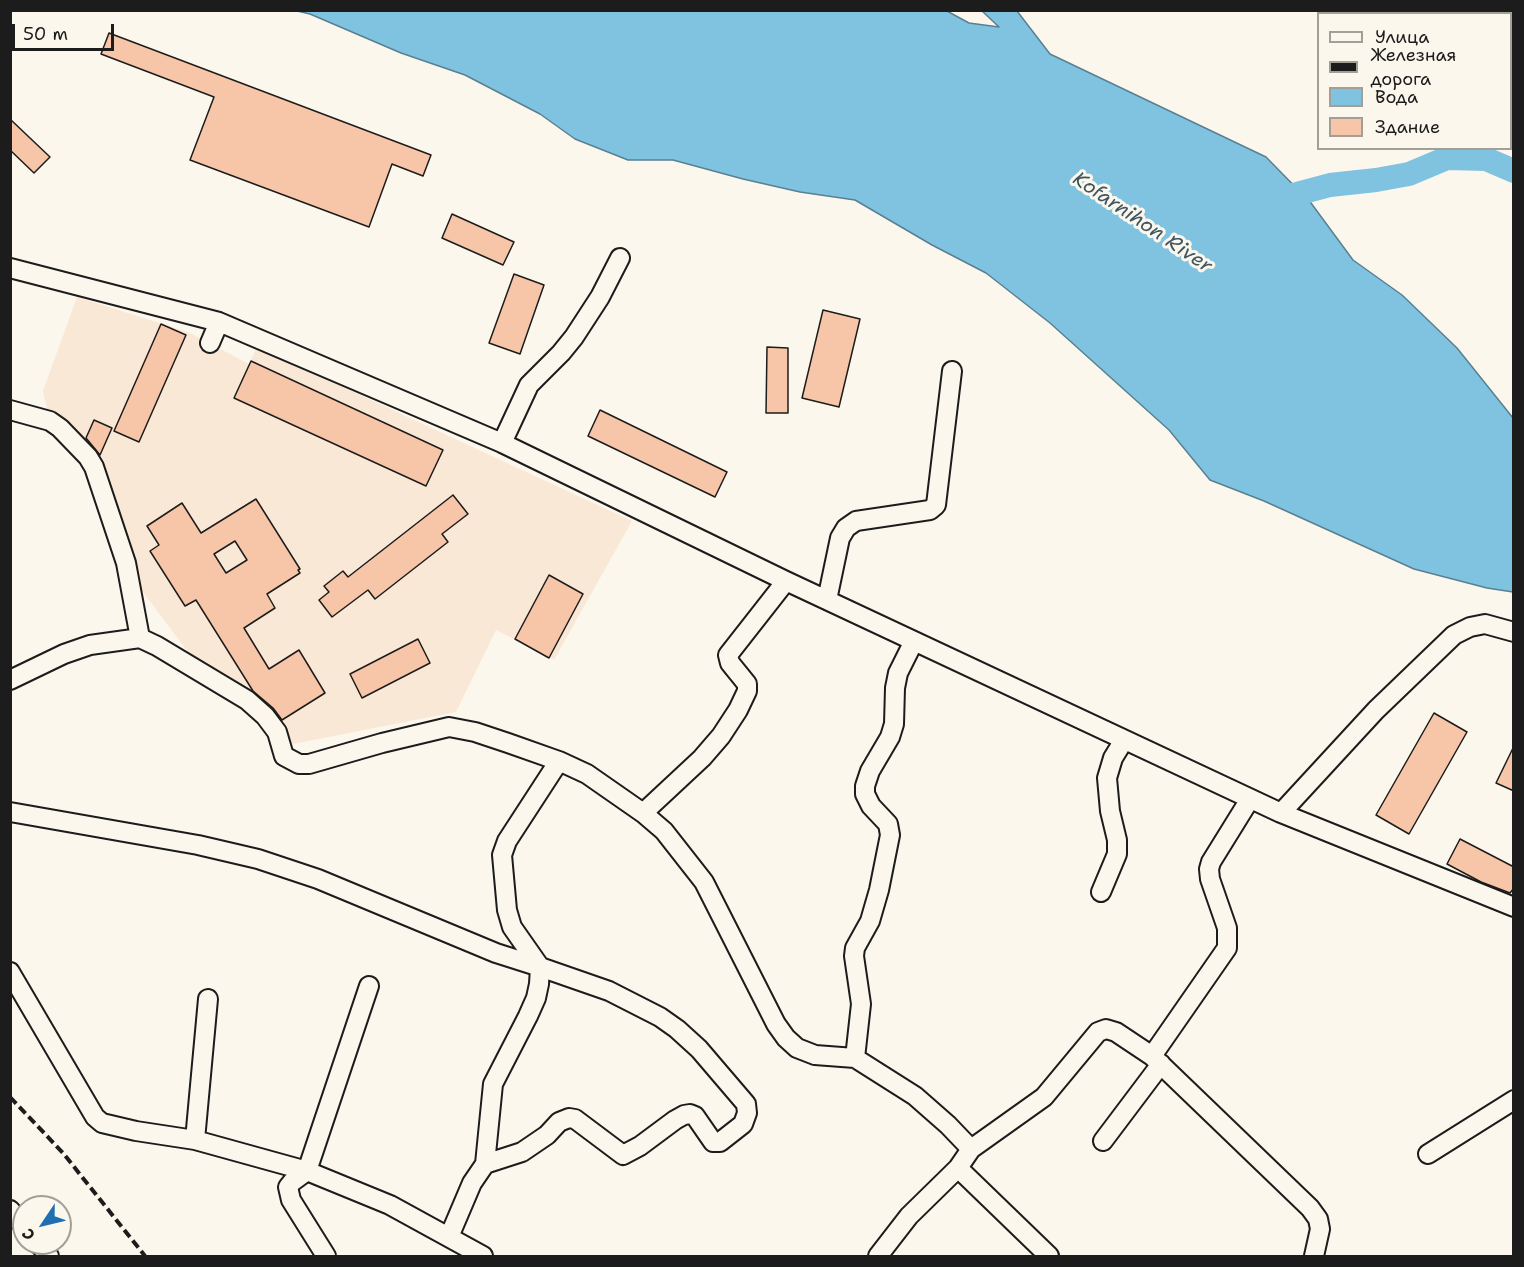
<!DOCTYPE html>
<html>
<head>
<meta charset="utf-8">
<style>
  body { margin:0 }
  #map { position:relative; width:1524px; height:1267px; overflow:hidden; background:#fbf7ec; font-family:"Shantell Sans",sans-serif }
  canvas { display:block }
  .frame { position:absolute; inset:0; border:12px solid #1c1c1c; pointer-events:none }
  .legend { position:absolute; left:1317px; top:12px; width:195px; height:138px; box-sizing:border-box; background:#fbf7ec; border:2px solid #a29f99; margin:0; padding:8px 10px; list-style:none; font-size:18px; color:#1c1c1c }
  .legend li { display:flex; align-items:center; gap:12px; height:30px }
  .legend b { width:30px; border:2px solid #a29f99 }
  .north { position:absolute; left:12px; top:1195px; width:60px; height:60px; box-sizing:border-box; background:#fbf7ec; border:2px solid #a29f99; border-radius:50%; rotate:235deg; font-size:16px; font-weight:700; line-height:24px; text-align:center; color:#1c1c1c }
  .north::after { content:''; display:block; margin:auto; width:21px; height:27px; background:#1f6fb2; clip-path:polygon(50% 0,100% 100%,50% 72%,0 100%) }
  .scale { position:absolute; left:12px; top:24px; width:102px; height:27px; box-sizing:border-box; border:3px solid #1c1c1c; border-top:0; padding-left:8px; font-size:18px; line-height:21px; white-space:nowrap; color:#1c1c1c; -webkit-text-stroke:4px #fbf7ec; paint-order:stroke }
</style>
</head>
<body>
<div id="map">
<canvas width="1524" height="1267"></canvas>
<div class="frame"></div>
<ul class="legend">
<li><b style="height:8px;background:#fbf7ec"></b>Улица</li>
<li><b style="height:8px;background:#1c1c1c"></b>Железная дорога</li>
<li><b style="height:16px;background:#80c3e1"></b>Вода</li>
<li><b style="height:16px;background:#f7c5a7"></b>Здание</li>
</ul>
<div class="north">С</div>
<div class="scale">50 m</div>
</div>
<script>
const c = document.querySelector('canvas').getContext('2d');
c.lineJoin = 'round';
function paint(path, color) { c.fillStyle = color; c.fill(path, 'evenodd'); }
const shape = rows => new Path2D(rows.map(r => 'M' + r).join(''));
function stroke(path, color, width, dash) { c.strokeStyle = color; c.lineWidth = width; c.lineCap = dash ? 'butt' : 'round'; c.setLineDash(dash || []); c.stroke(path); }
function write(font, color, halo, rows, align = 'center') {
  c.font = font + ' "Shantell Sans",sans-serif'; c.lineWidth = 6; c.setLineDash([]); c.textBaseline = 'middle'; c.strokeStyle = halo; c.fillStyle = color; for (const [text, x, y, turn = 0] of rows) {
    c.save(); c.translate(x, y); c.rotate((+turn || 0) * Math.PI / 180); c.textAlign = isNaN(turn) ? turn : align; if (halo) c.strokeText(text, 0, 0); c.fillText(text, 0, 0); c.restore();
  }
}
paint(shape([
  [77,297,188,332,249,364,257,347,632,521,554,660,496,630,456,712,293,744,256,698,191,656,131,576,93,463,47,409,43,391]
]), '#fae8d7');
const water = shape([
  [945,10,969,23,999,27,982,11,1017,11,1050,54,1266,157,1311,203,1353,260,1402,295,1457,348,1513,418,1513,592,1487,588,1414,569,1264,501,1210,480,1169,430,1050,323,986,273,932,245,855,200,800,192,743,179,673,160,628,160,575,139,540,114,465,75,401,53,310,14,297,11,945,10]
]);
paint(water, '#80c3e1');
stroke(water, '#588092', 1.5);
stroke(shape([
  [1276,211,1289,196,1330,185,1376,180,1409,174,1447,158,1486,159,1514,171]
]), '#80c3e1', 24);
const building = shape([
  [109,33,431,155,423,176,392,164,369,227,190,160,214,97,101,54,109,33],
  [10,119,50,157,34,173,10,150,10,119],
  [452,214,514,242,503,265,442,238,452,214],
  [514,274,544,285,520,354,489,343,514,274],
  [823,310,860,319,839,407,802,398,823,310],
  [161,324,186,335,139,442,114,431,161,324],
  [767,347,788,348,788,413,766,413,767,347],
  [251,361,443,450,426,486,234,398,251,361],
  [600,410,727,472,715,497,588,436,600,410],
  [94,420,112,428,100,455,86,438,94,420],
  [453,495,468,514,442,534,448,542,375,599,368,590,332,617,319,600,329,592,324,586,343,571,348,577,453,495],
  [256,499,300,569,298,570,300,573,267,594,275,608,244,628,269,669,299,650,325,693,282,720,273,708,253,691,196,600,185,606,150,551,159,545,147,526,182,503,201,533,256,499],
  [235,541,247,560,226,573,214,554,235,541],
  [549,575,583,594,549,658,515,639,549,575],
  [418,639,430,663,362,698,350,674,418,639],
  [1434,713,1467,732,1409,834,1376,815,1434,713],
  [1514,746,1514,791,1496,783,1514,746],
  [1460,839,1514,867,1514,888,1510,893,1481,882,1447,864,1460,839]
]);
paint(building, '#f7c5a7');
stroke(building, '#1c1c1c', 1.5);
const minor = shape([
  [10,268,219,322,502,443,786,581,1281,813,1514,907],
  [210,343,219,322],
  [10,410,50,421,60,428,88,457,94,467,126,563,140,638],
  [502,443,529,385,561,353,574,337,600,297,620,258],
  [827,600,840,538,846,528,856,521,930,510,936,505,952,371],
  [10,680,64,654,90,645,140,638,157,646,247,700,265,716,277,732,284,756,299,764,309,764,382,743,449,727,475,732,508,743,559,761,587,774,643,813,664,831,704,882,776,1024,786,1038,797,1048,815,1055,855,1058,915,1096,948,1125,971,1149],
  [1250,799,1211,862,1209,869,1210,879,1227,928,1227,948,1152,1056,1310,1208,1318,1219,1320,1229,1314,1256],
  [10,812,198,845,258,859,318,879,496,953,540,967,609,991,660,1017,677,1029,699,1049,746,1104,747,1113,743,1124,720,1142,713,1142,695,1116,690,1114,684,1115,675,1120,640,1146,623,1155,575,1119,569,1118,559,1122,547,1135,522,1152,485,1164,493,1084,528,1016,536,998,539,984,540,967,512,927,507,910,502,855,507,841,559,761],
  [643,813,702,758,721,736,738,710,747,691,747,684,730,663,728,655,786,581],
  [1281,813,1376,710,1454,635,1470,627,1485,624,1514,632],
  [1101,892,1117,854,1117,840,1110,811,1107,778,1113,758,1124,740],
  [10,972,95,1117,102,1123,136,1131,195,1140,307,1171,390,1205,483,1256],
  [855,1058,861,1004,854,956,855,948,870,921,879,890,890,835,888,824,871,806,865,794,865,786,870,771,890,737,894,724,895,688,898,673,914,641],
  [195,1140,208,999],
  [1103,1141,1161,1064],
  [1428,1154,1514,1100],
  [958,1168,1049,1256],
  [10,1210,24,1226],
  [449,1237,472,1183,485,1164],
  [38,1243,49,1256],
  [326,1256,291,1200,288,1187,292,1182,307,1171,369,986],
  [878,1256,909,1216,958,1168,971,1149,1044,1097,1098,1032,1106,1029,1116,1032,1152,1056]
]);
stroke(minor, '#1c1c1c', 22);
stroke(minor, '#fbf7ec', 18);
stroke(shape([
  [10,1097,63,1153,145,1256]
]), '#1c1c1c', 4, [9, 4.5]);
write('italic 20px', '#3f5661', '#fbf7ec', [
  ["Kofarnihon River",1142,223,34]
]);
</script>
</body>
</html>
